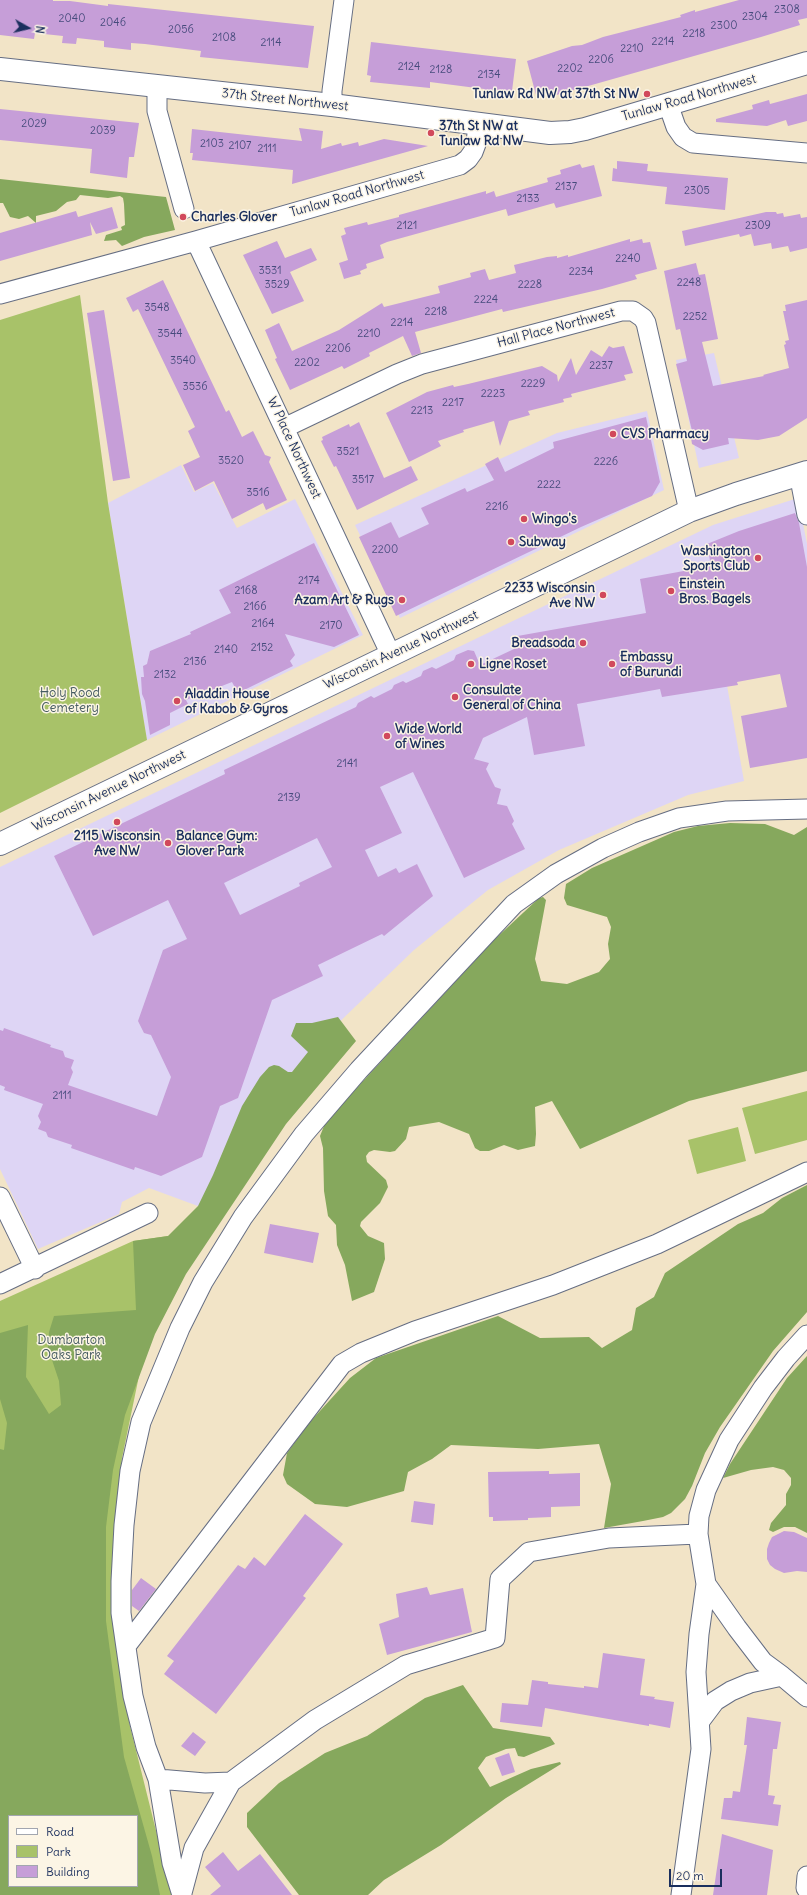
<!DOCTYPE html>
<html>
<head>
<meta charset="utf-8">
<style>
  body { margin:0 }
  #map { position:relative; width:807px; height:1895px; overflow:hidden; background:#f2e4c7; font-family:Delius,sans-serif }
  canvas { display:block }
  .legend { position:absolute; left:8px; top:1815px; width:130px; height:72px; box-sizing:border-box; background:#fcf5e5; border:1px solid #a2a6af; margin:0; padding:5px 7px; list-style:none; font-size:12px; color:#1b2f5e }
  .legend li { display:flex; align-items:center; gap:8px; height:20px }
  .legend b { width:20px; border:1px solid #a2a6af }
  .north { position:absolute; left:8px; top:8px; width:40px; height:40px; -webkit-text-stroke:3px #fcf5e5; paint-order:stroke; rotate:98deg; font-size:11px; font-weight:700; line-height:16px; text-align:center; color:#1b2f5e }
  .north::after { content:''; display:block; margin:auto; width:14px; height:18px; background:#1b2f5e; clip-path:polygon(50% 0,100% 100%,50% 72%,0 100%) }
  .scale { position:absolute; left:669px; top:1869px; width:53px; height:18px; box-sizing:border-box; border:2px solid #1b2f5e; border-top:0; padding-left:5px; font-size:12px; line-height:14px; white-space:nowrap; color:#1b2f5e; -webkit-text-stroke:3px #fcf5e5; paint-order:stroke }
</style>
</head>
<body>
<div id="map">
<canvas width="807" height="1895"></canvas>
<ul class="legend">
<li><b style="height:5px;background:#fff"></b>Road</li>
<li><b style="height:11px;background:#a8c269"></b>Park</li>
<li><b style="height:11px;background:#c69ed8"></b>Building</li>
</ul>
<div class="north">N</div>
<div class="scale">20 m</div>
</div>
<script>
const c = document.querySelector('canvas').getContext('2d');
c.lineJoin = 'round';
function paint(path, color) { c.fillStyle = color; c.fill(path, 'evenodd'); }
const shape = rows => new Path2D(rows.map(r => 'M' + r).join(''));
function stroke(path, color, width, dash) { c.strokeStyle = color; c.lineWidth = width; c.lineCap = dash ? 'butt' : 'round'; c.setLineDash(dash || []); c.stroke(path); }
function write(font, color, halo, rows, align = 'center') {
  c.font = font + ' Delius,sans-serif'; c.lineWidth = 3; c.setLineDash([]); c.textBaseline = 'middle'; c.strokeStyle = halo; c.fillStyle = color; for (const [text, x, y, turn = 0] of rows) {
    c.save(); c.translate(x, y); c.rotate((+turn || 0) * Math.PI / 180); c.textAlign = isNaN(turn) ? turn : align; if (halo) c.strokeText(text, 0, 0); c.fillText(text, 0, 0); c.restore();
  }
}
paint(shape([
  [714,353,739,458,699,468,676,360],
  [647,411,664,490,400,618,355,525,557,433],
  [181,465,194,492,213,483,237,528,295,499,363,635,147,740,108,503],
  [798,498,807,544,807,618,720,646,744,781,688,795,559,850,488,890,414,950,328,1033,206,1209,149,1188,122,1202,119,1214,38,1249,0,1169,0,867,713,525]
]), '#ded5f5');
paint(shape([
  [80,295,108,503,147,740,0,813,0,320],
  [807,1091,807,1140,755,1154,742,1108],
  [738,1127,746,1161,697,1174,688,1140],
  [168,1236,122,1458,114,1557,117,1640,130,1726,172,1895,0,1895,0,1301,133,1241],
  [9,1816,137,1816,137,1886,9,1886]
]), '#a8c269');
paint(shape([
  [0,179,166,197,175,230,144,237,122,246,116,240,104,241,106,235,122,230,121,227,125,225,124,204,123,198,120,196,108,198,80,195,76,200,67,202,56,211,36,216,36,223,28,216,19,219,10,217,3,203,0,203],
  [730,823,765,824,794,835,807,827,807,1071,689,1101,580,1149,552,1101,535,1107,536,1134,535,1146,518,1150,504,1145,489,1151,480,1151,475,1148,469,1134,439,1122,409,1127,406,1139,395,1151,390,1152,374,1150,369,1152,366,1156,367,1162,386,1180,388,1187,380,1203,361,1222,360,1226,368,1236,384,1243,385,1259,374,1292,352,1301,345,1265,337,1245,336,1225,328,1216,324,1191,323,1148,320,1136,326,1121,494,940,539,898,543,897,546,900,535,959,541,981,567,984,599,972,610,959,608,944,611,927,607,917,567,905,564,898,566,884,592,868,674,832,698,826],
  [338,1017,356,1041,286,1124,186,1274,155,1334,125,1415,113,1470,106,1527,106,1621,124,1757,152,1856,160,1895,0,1895,0,1449,4,1450,7,1423,0,1399,0,1333,28,1325,26,1377,49,1414,61,1405,59,1381,48,1348,49,1332,54,1316,136,1310,133,1241,168,1236,198,1206,213,1175,242,1106,260,1077,269,1067,274,1065,279,1066,288,1072,292,1072,308,1052,291,1036,296,1023,312,1023],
  [9,1816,137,1816,137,1886,9,1886],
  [807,1185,807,1312,773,1351,720,1427,705,1453,692,1486,685,1499,671,1513,663,1517,643,1521,604,1528,611,1484,599,1444,538,1449,451,1445,432,1459,408,1472,404,1491,347,1507,315,1504,287,1484,283,1475,287,1453,309,1423,350,1378,376,1358,498,1316,540,1338,589,1337,602,1348,632,1330,636,1308,654,1297,665,1273,738,1224,763,1213,782,1198],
  [807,1356,807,1533,795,1527,784,1527,773,1532,769,1530,771,1523,786,1505,786,1494,791,1485,791,1478,784,1470,773,1467,751,1470,723,1478,730,1464,787,1378],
  [463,1685,493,1728,550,1737,555,1744,524,1757,518,1756,515,1748,506,1749,486,1757,478,1768,490,1787,531,1769,560,1762,561,1764,506,1798,441,1845,384,1880,368,1895,299,1895,247,1827,247,1813,279,1783,325,1753,367,1736,425,1698]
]), '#86a85d');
paint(shape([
  [0,0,53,0,53,1,70,1,108,6,108,4,314,26,308,68,200,57,201,51,145,44,131,43,131,50,104,47,104,41,77,38,76,44,62,43,63,36,35,33,34,39,0,35],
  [739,0,807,0,807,18,798,20,800,25,761,37,553,96,552,91,536,95,527,61,572,46,582,45,603,37,681,17,680,15,695,10,695,12],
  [371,42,516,59,512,91,507,91,507,96,484,94,484,89,430,82,430,88,370,82,371,76,367,75],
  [807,94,807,121,788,126,786,120,767,126,716,122,716,119,753,109,752,105,769,100,770,104],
  [0,109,139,123,134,157,129,157,127,178,90,173,92,149,0,140],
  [299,128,323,131,321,149,341,143,342,146,358,142,359,146,384,139,428,146,292,184,293,170,192,160,193,153,190,153,192,129,302,141],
  [617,161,648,164,647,171,728,178,725,210,665,204,667,187,612,181,613,168,617,169],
  [580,164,582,168,594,165,602,196,556,208,554,203,508,216,506,209,387,242,380,245,384,258,366,264,367,268,360,271,361,274,344,279,339,263,348,260,341,236,346,234,344,228,367,222,368,225,399,217,399,215,486,191,486,194,494,191,496,197,548,182,547,178,561,174,560,170],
  [112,207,118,228,96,234,90,222,92,235,0,261,0,233,76,211,78,217],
  [766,212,776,212,777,214,783,213,784,217,800,214,801,218,807,217,807,248,790,252,788,246,772,249,771,243,754,246,751,234,740,237,739,234,685,246,682,231],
  [630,239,630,242,642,239,643,243,650,242,657,269,635,275,637,279,602,289,503,312,502,309,415,332,421,353,412,356,403,336,369,353,370,356,344,369,342,366,290,390,275,359,277,358,265,330,279,323,292,351,339,330,382,303,384,307,440,293,438,286,471,277,470,273,485,269,489,280,516,273,514,265,547,257,557,256,557,258,568,255,568,257],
  [277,241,285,258,311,248,317,260,290,272,304,301,272,314,243,255],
  [696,263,699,275,705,274,718,339,702,342,713,386,764,376,763,375,789,368,784,345,786,344,785,341,789,340,783,311,786,311,785,305,807,300,807,418,779,436,758,440,728,438,729,444,703,450,692,444,691,438,693,435,676,364,687,361,680,329,676,330,664,271],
  [163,280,226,412,229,410,242,437,253,431,265,455,271,457,269,462,287,500,266,510,263,503,232,519,214,481,195,491,183,465,200,457,188,431,195,427,138,309,133,312,126,298],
  [104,310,130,478,113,481,87,313],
  [609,346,613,348,624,346,633,373,624,375,626,380,571,394,572,397,563,399,564,402,528,411,530,415,509,421,500,446,494,421,463,430,464,432,438,441,441,446,409,462,386,413,427,392,453,385,454,387,468,384,542,366,557,375,558,382,571,358,576,375,591,350,602,357],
  [646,417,660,482,652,496,581,527,396,616,359,537,391,522,399,538,429,524,421,508,465,488,467,492,494,480,485,464,498,457,505,472,554,448,553,442],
  [359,422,384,478,411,466,418,480,357,510,336,466,334,467,321,441,323,440,322,437,349,424,350,427],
  [795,513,799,523,807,567,807,758,750,768,741,716,787,707,780,674,737,682,738,685,662,697,660,689,577,704,585,746,534,755,527,717,483,738,474,759,489,763,486,769,495,787,501,789,497,804,507,806,514,821,512,824,525,849,464,878,413,772,380,787,402,833,365,850,378,877,396,868,399,873,417,864,433,896,384,936,382,934,318,965,323,976,272,1000,238,1098,220,1106,202,1157,161,1176,135,1167,134,1170,71,1148,72,1145,48,1137,46,1132,38,1129,41,1122,38,1116,43,1104,4,1090,5,1087,0,1085,0,1030,3,1031,4,1028,51,1045,50,1047,63,1051,65,1057,74,1060,71,1068,73,1072,68,1085,157,1116,171,1077,151,1035,144,1033,138,1021,163,950,187,939,168,900,93,936,54,856,225,774,224,770,356,707,358,703,371,696,374,698,392,689,394,685,403,681,406,683,421,676,423,671,432,667,436,669,454,660,456,655,468,650,474,651,480,665,514,649,512,637,646,613,640,579,711,566,707,544,739,531],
  [317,838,332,867,299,883,300,886,240,915,224,883],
  [314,543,359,635,334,647,285,634,295,655,290,661,293,666,238,693,232,682,186,700,188,704,170,713,170,725,150,735,145,701,142,694,141,677,144,677,143,666,147,664,150,651,191,634,190,632,231,613,219,590],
  [270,1224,319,1233,313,1263,264,1253],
  [549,1471,549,1474,580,1473,580,1506,551,1507,551,1517,528,1518,528,1520,493,1521,493,1517,489,1517,488,1472],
  [414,1501,435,1504,433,1525,411,1522],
  [305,1514,343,1544,303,1596,306,1598,216,1714,164,1674,174,1661,167,1656,238,1565,245,1569,254,1557,265,1566],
  [784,1531,794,1532,807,1538,807,1572,797,1571,784,1573,775,1569,770,1565,767,1559,767,1549,769,1543,772,1537],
  [141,1578,156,1589,139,1611,132,1606,132,1590],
  [427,1587,430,1595,463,1588,472,1632,387,1655,379,1624,399,1617,396,1594],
  [603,1653,645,1659,640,1695,655,1697,654,1699,674,1702,670,1728,649,1724,649,1726,545,1708,542,1727,500,1722,502,1703,528,1705,532,1680,548,1682,548,1684,584,1688,584,1686,598,1688],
  [747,1717,781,1722,777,1749,773,1749,768,1795,775,1796,773,1804,781,1805,778,1826,721,1819,724,1798,732,1798,733,1791,740,1792,747,1745,744,1745],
  [193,1732,206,1742,195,1756,181,1746],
  [509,1753,515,1772,502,1776,495,1758],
  [722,1834,773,1850,767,1895,713,1895],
  [223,1852,238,1871,260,1854,292,1895,210,1895,221,1886,205,1867]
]), '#c69ed8');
const minor = shape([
  [157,86,157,111,184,209],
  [668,104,676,127,683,137,693,143,807,153],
  [332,105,332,91,344,0],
  [196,241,391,655],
  [0,294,196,241,460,165,468,159,473,152,476,144,478,123],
  [284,428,397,374,422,364,621,311,633,311,643,318,646,323,689,511],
  [799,474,807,515],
  [0,1197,35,1269],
  [0,1284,148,1213],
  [126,1646,342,1364,361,1353,415,1331,553,1285,657,1244,807,1172],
  [782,1676,763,1662,737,1628,706,1584,698,1534,699,1516,706,1490,729,1440,763,1388,786,1358,807,1335],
  [700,1721,715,1701,731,1691,750,1683,782,1676,807,1697],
  [158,1779,205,1783,231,1782],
  [807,1876,806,1888,807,1888],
  [182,1893,194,1848,231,1782,315,1720,406,1665,495,1638,500,1579,529,1552,609,1538,698,1534],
  [182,1895,172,1863,158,1779,146,1747,133,1696,121,1613,121,1581,124,1525,130,1471,141,1422,180,1328,203,1282,243,1217,304,1134,359,1070,514,904,556,874,603,848,639,832,679,818,727,811,807,809],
  [681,1895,701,1749,696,1672,699,1634,706,1584]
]);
const tertiary = shape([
  [0,69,332,105,550,133,570,132,585,129,807,63]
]);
const primary = shape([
  [0,844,689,511,736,494,807,472]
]);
stroke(minor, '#666e83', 21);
stroke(tertiary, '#666e83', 24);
stroke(primary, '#666e83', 24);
stroke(minor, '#fff', 19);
stroke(tertiary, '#fff', 22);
stroke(primary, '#fff', 22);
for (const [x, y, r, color] of [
  [647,94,4,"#d1495b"],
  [431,133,4,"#d1495b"],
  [183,217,4,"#d1495b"],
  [613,434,4,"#d1495b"],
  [524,519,4,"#d1495b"],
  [511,542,4,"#d1495b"],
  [758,558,4,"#d1495b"],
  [671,591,4,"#d1495b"],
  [603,595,4,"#d1495b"],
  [402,600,4,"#d1495b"],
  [583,643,4,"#d1495b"],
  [471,664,4,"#d1495b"],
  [612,664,4,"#d1495b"],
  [455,697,4,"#d1495b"],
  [177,701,4,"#d1495b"],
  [387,736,4,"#d1495b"],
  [117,822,4,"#d1495b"],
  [168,843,4,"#d1495b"]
]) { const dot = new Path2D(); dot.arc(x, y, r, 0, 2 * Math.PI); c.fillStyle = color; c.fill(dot); stroke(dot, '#fcf5e5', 1.5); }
write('11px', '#464b7c', null, [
  ["2308",787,10],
  ["2304",755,17],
  ["2040",72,19],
  ["2046",113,23],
  ["2300",724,26],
  ["2056",181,30],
  ["2218",694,34],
  ["2108",224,38],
  ["2214",663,42],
  ["2114",271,43],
  ["2210",632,49],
  ["2206",601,60],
  ["2124",409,67],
  ["2202",570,69],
  ["2128",441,70],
  ["2134",489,75],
  ["2029",34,124],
  ["2039",103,131],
  ["2103",212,144],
  ["2107",240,146],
  ["2111",267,149],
  ["2137",566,187],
  ["2305",697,191],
  ["2133",528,199],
  ["2121",407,226],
  ["2309",758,226],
  ["2240",628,259],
  ["3531",270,271],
  ["2234",581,272],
  ["2248",689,283],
  ["3529",277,285],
  ["2228",530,285],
  ["2224",486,300],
  ["3548",157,308],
  ["2218",436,312],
  ["2252",695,317],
  ["2214",402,323],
  ["3544",170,334],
  ["2210",369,334],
  ["2206",338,349],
  ["3540",183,361],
  ["2202",307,363],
  ["2237",601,366],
  ["2229",533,384],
  ["3536",195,387],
  ["2223",493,394],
  ["2217",453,403],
  ["2213",422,411],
  ["3521",348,452],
  ["3520",231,461],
  ["2226",606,462],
  ["3517",363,480],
  ["2222",549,485],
  ["3516",258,493],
  ["2216",497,507],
  ["2200",385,550],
  ["2174",309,581],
  ["2168",246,591],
  ["2166",255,607],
  ["2164",263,624],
  ["2170",331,626],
  ["2152",262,648],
  ["2140",226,650],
  ["2136",195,662],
  ["2132",165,675],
  ["2141",347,764],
  ["2139",289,798],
  ["2111",62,1096]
]);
write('bold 13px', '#1b2f5e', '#fcf5e5', [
  ["Tunlaw Rd NW at 37th St NW",639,94,"right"],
  ["37th St NW at",439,126],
  ["Tunlaw Rd NW",439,141],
  ["Charles Glover",191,217],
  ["CVS Pharmacy",621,434],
  ["Wingo's",532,519],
  ["Subway",519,542],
  ["Washington",750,551,"right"],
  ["Sports Club",750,566,"right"],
  ["Einstein",679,584],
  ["Bros. Bagels",679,599],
  ["2233 Wisconsin",595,588,"right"],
  ["Ave NW",595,603,"right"],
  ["Azam Art & Rugs",394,600,"right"],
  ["Breadsoda",575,643,"right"],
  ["Embassy",620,657],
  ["of Burundi",620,672],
  ["Ligne Roset",479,664],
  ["Consulate",463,690],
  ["General of China",463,705],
  ["Aladdin House",185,694],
  ["of Kabob & Gyros",185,709],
  ["Wide World",395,729],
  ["of Wines",395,744],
  ["2115 Wisconsin",117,836,"center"],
  ["Ave NW",117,851,"center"],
  ["Balance Gym:",176,836],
  ["Glover Park",176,851]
], 'left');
write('13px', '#1b2f5e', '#fcf5e5', [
  ["Tunlaw Road Northwest",689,98,-16],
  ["37th Street Northwest",285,100,6],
  ["Tunlaw Road Northwest",357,194,-16],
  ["Hall Place Northwest",556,328,-15],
  ["W Place Northwest",294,448,65],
  ["Wisconsin Avenue Northwest",401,650,-25],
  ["Wisconsin Avenue Northwest",109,791,-26]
]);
write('13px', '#455b61', '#fcf5e5', [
  ["Holy Rood",70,693],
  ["Cemetery",70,708],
  ["Dumbarton",71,1340],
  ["Oaks Park",71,1355]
]);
</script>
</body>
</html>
